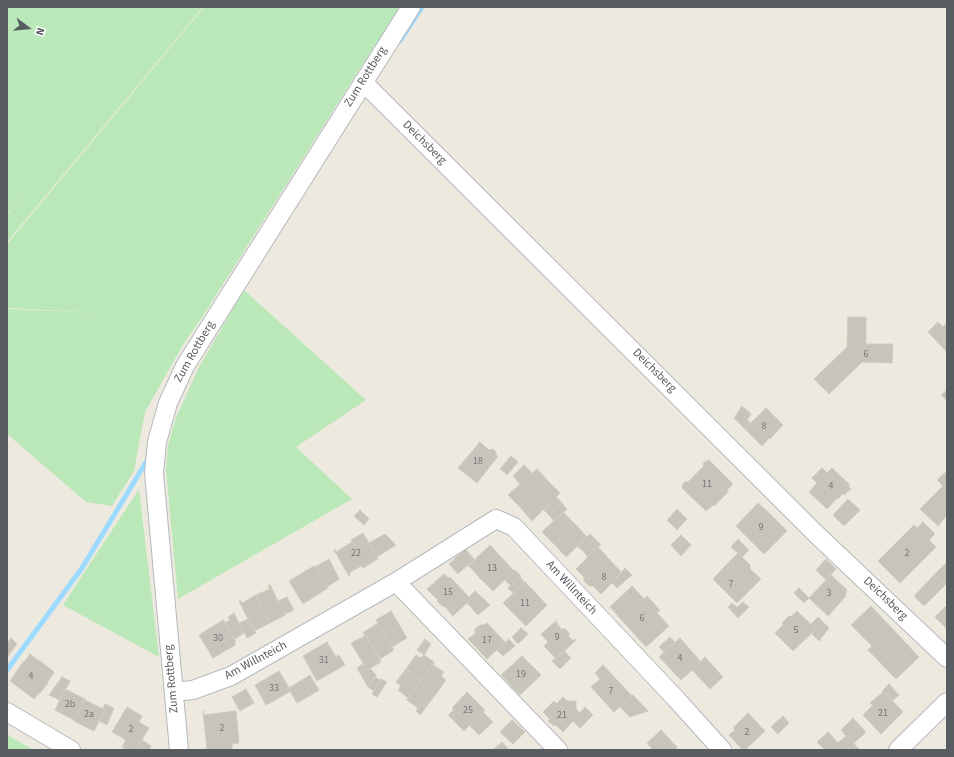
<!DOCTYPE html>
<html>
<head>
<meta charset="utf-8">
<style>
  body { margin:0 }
  #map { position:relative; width:954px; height:757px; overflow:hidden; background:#ede9df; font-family:"Source Sans 3",sans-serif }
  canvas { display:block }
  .frame { position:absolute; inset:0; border:8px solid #585d62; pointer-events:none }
  .north { position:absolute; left:8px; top:8px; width:40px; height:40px; -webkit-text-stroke:3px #fff; paint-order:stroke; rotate:106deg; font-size:11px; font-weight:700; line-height:16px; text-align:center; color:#585d62 }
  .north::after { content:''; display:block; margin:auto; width:14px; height:18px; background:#585d62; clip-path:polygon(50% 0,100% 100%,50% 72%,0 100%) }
</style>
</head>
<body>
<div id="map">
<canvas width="954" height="757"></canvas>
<div class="frame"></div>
<div class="north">N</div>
</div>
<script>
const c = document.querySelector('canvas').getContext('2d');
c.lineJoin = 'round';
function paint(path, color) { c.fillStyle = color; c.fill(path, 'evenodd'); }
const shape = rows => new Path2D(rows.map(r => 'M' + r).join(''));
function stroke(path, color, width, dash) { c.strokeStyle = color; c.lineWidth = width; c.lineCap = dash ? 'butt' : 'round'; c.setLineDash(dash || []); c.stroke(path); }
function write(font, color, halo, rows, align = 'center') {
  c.font = font + ' "Source Sans 3",sans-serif'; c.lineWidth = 4; c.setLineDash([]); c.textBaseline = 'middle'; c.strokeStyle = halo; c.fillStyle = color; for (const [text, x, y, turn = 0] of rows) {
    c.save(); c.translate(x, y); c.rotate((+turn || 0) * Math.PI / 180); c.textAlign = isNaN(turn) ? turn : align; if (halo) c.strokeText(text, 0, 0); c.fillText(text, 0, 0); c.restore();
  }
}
paint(shape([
  [7,7,203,7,7,242,7,215,27,191,7,214],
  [204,7,400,7,350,84,201,319,184,343,145,412,134,471,112,506,86,502,7,434,7,309,101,313,7,308,7,244],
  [244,290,366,400,296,447,352,499,178,599,166,470,168,445,176,418,199,367],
  [139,489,159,657,63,605],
  [7,735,34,750,7,750]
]), '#bbe8b8');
stroke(shape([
  [400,41,422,7],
  [7,670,82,568,148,459]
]), '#9ddaff', 5);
const building = shape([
  [848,317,866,317,866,344,893,344,892,363,862,362,829,394,814,379,847,347,848,317],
  [938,322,943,327,947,323,947,352,928,332,938,322],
  [947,390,947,401,941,395,947,390],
  [742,406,751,414,747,420,751,423,745,429,734,418,742,406],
  [766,408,783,425,770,439,769,438,762,446,745,429,766,408],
  [480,442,489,450,493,449,496,452,496,455,498,456,477,483,458,468,480,442],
  [511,456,518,462,507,475,500,469,511,456],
  [709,460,733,484,727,490,728,492,714,506,713,505,706,511,682,488,683,484,685,482,688,482,704,466,703,463,709,460],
  [524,465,532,473,520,484,513,476,524,465],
  [822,468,827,473,832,468,850,485,848,486,851,489,844,495,843,493,838,499,837,498,827,509,809,492,817,483,812,478,822,468],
  [537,469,548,481,520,507,508,495,537,469],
  [947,471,947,490,937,480,947,471],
  [548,481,560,493,532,521,520,507,548,481],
  [943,486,947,490,947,512,932,497,943,486],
  [556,497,562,503,549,515,544,510,556,497],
  [932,497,947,512,947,515,938,526,920,509,932,497],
  [848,499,860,510,844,526,833,515,848,499],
  [562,503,567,509,554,521,549,515,562,503],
  [758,503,770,514,787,531,764,554,736,526,758,503],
  [677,509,687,519,677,530,667,520,677,509],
  [360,510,369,519,364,525,354,516,360,510],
  [563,512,575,524,554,544,542,532,563,512],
  [923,522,935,534,929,540,917,528,923,522],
  [575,524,587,537,566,557,554,544,575,524],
  [914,525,936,547,900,583,878,561,914,525],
  [363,533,378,559,363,568,361,566,349,573,350,576,349,576,334,550,335,549,336,552,352,542,351,540,363,533],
  [385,534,396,545,377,557,369,543,385,534],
  [590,534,595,539,583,551,577,546,590,534],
  [681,535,691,545,681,556,671,545,681,535],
  [595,539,601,545,598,547,588,557,583,551,595,539],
  [738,539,749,550,742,557,731,547,738,539],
  [490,545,514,571,493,591,481,579,479,578,480,578,469,566,468,567,468,566,490,545],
  [598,547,610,560,586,583,584,581,584,577,576,569,598,547],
  [465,549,474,559,458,574,449,564,465,549],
  [738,553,750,565,750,569,761,579,749,591,736,578,738,576,726,565,738,553],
  [329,559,339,579,327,587,315,567,329,559],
  [826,559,836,569,826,580,816,570,826,559],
  [610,560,622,573,601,594,593,586,589,586,586,583,610,560],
  [947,562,947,583,945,585,934,575,947,562],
  [726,565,738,576,736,578,749,591,737,603,713,579,726,565],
  [314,566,328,588,303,604,289,581,314,566],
  [625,568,632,575,617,588,612,583,625,568],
  [515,570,521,576,511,586,505,580,515,570],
  [444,574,448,578,450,577,471,599,453,616,444,606,443,607,437,601,438,600,427,589,444,574],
  [831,575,847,590,845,597,828,616,809,598,831,575],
  [934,575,945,585,924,606,914,596,934,575],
  [520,577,525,583,513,593,508,588,520,577],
  [525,582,547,605,526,626,503,603,525,582],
  [270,585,285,615,270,623,256,595,270,589,268,586,270,585],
  [632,586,644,599,647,596,660,610,657,613,669,626,646,647,610,607,632,586],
  [799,588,809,598,804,603,794,593,799,588],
  [475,591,490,605,478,615,467,603,471,599,469,597,475,591],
  [256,595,270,623,254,631,239,601,240,600,242,603,256,595],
  [287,597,294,610,285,614,278,601,287,597],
  [743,602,749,607,738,618,728,607,732,603,737,607,743,602],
  [947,605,947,629,935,617,947,605],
  [871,606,919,657,896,679,868,650,872,646,851,625,871,606],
  [391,611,407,638,392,647,376,620,391,611],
  [797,611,816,629,793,651,775,633,783,625,782,623,789,616,790,617,797,611],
  [234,613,244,633,235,639,225,623,230,620,228,617,234,613],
  [818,617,829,628,819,641,812,634,816,629,811,624,818,617],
  [248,619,256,633,247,638,239,623,248,619],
  [223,620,235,640,235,645,213,658,199,635,223,620],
  [557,620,556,622,562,630,564,628,570,634,568,636,573,641,575,639,576,640,556,659,544,646,548,642,541,634,557,620],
  [378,623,394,650,380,659,364,632,378,623],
  [487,623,505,642,487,659,468,639,475,634,475,629,480,625,484,625,487,623],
  [521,628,528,634,518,644,512,637,521,628],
  [364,632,381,662,367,670,351,643,365,636,363,633,364,632],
  [670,637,675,642,664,652,659,647,670,637],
  [11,638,17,644,8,656,7,643,11,638],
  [680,638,701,662,681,680,659,657,680,638],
  [425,639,431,644,424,655,417,650,425,639],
  [509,639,515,646,503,656,497,650,509,639],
  [327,642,336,657,339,655,345,665,317,681,303,656,327,642],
  [564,651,571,658,560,669,552,661,564,651],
  [30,654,39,661,39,660,54,672,47,683,48,683,40,693,39,693,34,699,10,681,23,662,24,662,30,654],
  [416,655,421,658,424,655,434,662,421,680,406,669,416,655],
  [522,656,541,675,520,695,501,675,522,656],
  [705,657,723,677,710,689,692,670,705,657],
  [434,662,433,665,444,672,441,676,446,680,436,694,420,682,434,662],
  [363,664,367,670,370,668,376,675,368,687,357,668,363,664],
  [603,665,632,696,614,712,591,687,600,679,595,673,603,665],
  [406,669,421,680,407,700,408,698,398,690,401,686,396,682,406,669],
  [279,671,291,691,266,705,255,685,279,671],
  [310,675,319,690,311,695,302,680,310,675],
  [62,677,70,681,60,700,49,695,62,677],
  [375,677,380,680,374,691,368,687,375,677],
  [381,679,387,682,377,697,372,694,381,679],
  [302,680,311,695,297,703,290,691,291,691,289,688,302,680],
  [420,682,436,694,426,707,421,704,418,708,407,700,420,682],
  [889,684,899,695,892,701,882,691,889,684],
  [65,689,85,699,74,721,74,720,55,710,65,689],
  [246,689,254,703,240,711,232,697,246,689],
  [467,692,485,710,464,731,449,716,449,714,454,710,452,708,467,692],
  [883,692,886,695,886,694,903,712,881,734,863,715,873,705,870,703,883,692],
  [633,695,648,711,630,717,620,707,633,695],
  [563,697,567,701,576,701,576,709,580,713,563,732,556,725,554,726,548,721,550,719,543,712,554,701,556,704,563,697],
  [85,699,85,700,105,710,94,731,74,721,85,699],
  [105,704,114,708,107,725,99,721,105,710,103,709,105,704],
  [421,704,426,707,420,715,416,711,421,704],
  [127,707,142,716,139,722,149,728,136,750,128,750,122,747,126,740,112,732,127,707],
  [585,707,593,715,580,728,573,721,585,707],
  [203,711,204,715,236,711,239,743,232,744,232,750,207,750,203,711],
  [483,712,493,722,479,735,470,726,483,712],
  [748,713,765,731,745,750,743,750,729,735,735,730,733,728,748,713],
  [783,716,789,723,778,734,771,727,783,716],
  [853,718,866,732,854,743,841,730,853,718],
  [512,720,525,732,519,738,506,726,512,720],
  [506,726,519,738,513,744,500,732,506,726],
  [661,730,677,747,676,748,678,750,653,750,647,743,661,730],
  [828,732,838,743,846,736,844,734,844,733,860,750,825,750,817,742,828,732],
  [142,740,151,746,149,750,136,750,142,740],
  [502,742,509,750,493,750,502,742]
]);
paint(building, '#c8c4bc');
stroke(building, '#d2cbbd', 1);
const minor = shape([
  [363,82,815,533,947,658],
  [396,582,558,750],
  [174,692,193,690,231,676,396,582,496,519,514,527,677,700,722,750],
  [7,712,71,750],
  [179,750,154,473,157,442,168,403,185,366,411,7],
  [898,750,947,702]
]);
stroke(minor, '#b5b9be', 20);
stroke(minor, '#fff', 18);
write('10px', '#747778', null, [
  ["6",866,355],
  ["8",764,427],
  ["18",478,462],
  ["11",707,485],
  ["4",831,487],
  ["9",761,528],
  ["22",356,554],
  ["2",907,554],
  ["13",492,569],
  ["8",604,578],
  ["7",731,585],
  ["15",448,593],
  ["3",829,594],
  ["11",525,604],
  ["6",642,619],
  ["5",796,631],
  ["9",557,638],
  ["30",218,639],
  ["17",487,641],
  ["4",680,659],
  ["31",324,661],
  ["19",521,675],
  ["4",31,677],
  ["33",274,689],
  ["7",611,692],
  ["2b",70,705],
  ["25",468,711],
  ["21",883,714],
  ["2a",89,715],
  ["21",562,716],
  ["2",222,729],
  ["2",131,730],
  ["2",747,733]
]);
write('12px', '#585d62', '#fff', [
  ["Zum Rottberg",366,77,-58],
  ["Deichsberg",424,143,45],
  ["Zum Rottberg",195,352,-60],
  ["Deichsberg",654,371,45],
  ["Am Willnteich",571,588,47],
  ["Deichsberg",885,599,44],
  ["Am Willnteich",256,661,-28],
  ["Zum Rottberg",172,679,-95]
]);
</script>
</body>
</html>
